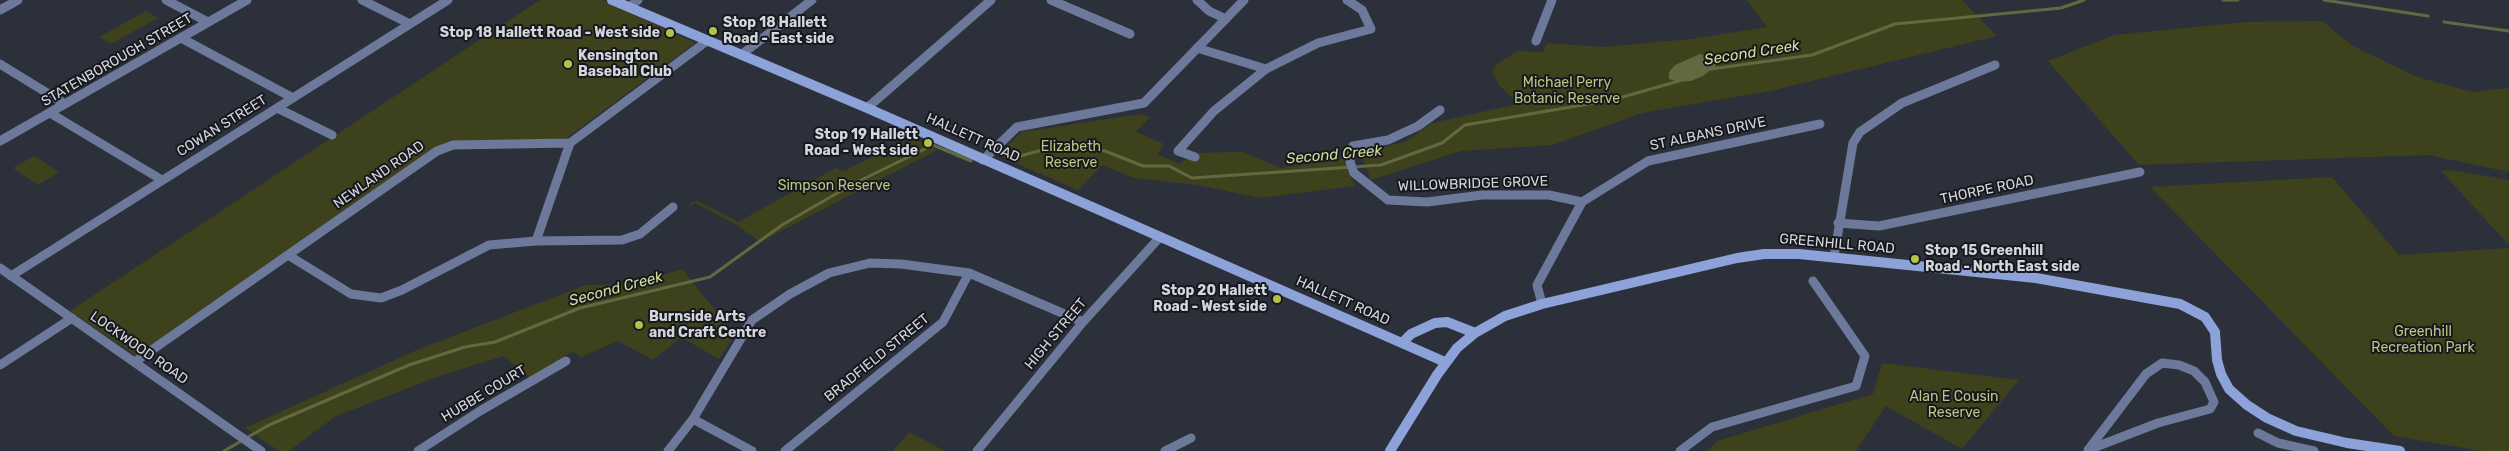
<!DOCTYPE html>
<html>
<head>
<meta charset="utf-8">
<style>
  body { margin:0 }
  canvas { display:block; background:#2b303b }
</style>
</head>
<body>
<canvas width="2509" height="451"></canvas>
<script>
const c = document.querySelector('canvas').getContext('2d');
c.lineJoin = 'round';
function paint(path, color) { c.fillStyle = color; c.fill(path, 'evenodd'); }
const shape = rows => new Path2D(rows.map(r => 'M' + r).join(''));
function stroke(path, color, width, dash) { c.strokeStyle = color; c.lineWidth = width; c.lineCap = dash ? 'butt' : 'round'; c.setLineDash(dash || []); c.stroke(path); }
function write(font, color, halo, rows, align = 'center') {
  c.font = font + ' Rubik,sans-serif'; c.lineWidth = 4; c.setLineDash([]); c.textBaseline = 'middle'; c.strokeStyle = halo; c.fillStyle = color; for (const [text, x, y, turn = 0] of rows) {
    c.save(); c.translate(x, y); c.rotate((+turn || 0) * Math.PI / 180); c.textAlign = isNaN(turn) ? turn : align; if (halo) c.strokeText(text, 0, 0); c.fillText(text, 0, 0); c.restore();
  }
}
paint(shape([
  [540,0,602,0,695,43,561,142,430,151,137,356,70,311],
  [1747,0,1962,0,1997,36,1770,91,1642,113,1552,145,1461,151,1371,180,1360,152,1405,142,1432,123,1518,104,1499,85,1492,71,1496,65,1517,51,1543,52,1547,43,1603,47,1692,39,1767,27],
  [146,11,158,18,111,44,99,37],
  [2322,21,2353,46,2417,77,2473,92,2509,88,2509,172,2429,155,2139,165,2048,61,2114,35,2245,22],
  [1141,114,1150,117,1136,132,1164,144,1157,154,1180,164,1192,153,1243,152,1281,168,1343,159,1355,186,1259,198,1198,185,1134,178,1102,165,1078,190,997,155,1022,132],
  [914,138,937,150,760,242,737,225,695,203,689,206,690,203,698,201,738,222,836,168,843,171],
  [34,156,59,172,38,185,13,168],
  [2452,170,2509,180,2509,245,2441,171],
  [2332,177,2399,255,2509,248,2509,451,2481,451,2394,436,2150,187],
  [682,269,735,335,719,359,681,337,653,360,618,341,581,357,573,351,530,378,504,356,445,374,336,416,289,451,279,451,245,428,419,349,586,285,633,284],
  [1882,363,2019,380,1962,449,1886,406,1856,451,1707,451,1717,441,1873,394],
  [909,432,945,451,893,451]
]), '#3d421c');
paint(shape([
  [1700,54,1716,60,1718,64,1703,76,1691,81,1678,82,1669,79,1669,72,1675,65]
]), '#626940');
stroke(shape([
  [2223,0,2238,0],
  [2324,0,2428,16],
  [2444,22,2509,31],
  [1711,69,1812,55,1895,24,2061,8,2084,0],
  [1020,156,1061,145,1105,151,1143,166,1169,166,1192,178,1381,165,1442,143,1465,125,1612,100,1679,81],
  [224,451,269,425,409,365,465,347,495,342,580,308,710,277,782,225,853,184,933,145,971,161]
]), '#626940', 3);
stroke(shape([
  [166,0,208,22],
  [362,0,410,24],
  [1051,0,1130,34],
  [1197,0,1209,11,1226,19],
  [629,7,638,0],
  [0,10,18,0],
  [181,38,293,98],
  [1536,41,1552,0],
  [1197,48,1266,69],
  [741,55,812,0],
  [0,64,65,104],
  [277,108,332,135],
  [867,108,991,0],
  [1440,110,1418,126,1388,140,1353,146,1350,162,1354,173,1388,200,1427,202,1482,195,1549,195,1582,202,1537,285,1542,304],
  [50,113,162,180],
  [0,141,247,0],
  [1195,157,1178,151,1214,111,1266,69,1318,43,1371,29,1362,10,1347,0],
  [983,160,1017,127,1144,103,1244,0],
  [1582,202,1648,161,1820,124],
  [1838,223,1879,226,2140,172],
  [536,241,570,143],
  [288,255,351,294,381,298,402,290,489,245,536,241,622,240,640,234,673,207],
  [1834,257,1853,143,1860,132,1902,103,1995,65],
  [0,268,261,451],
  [11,276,448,0],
  [136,361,437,151,453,145,570,143,707,41],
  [2162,363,2179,365,2194,371,2205,382,2214,402,2210,409,2158,423,2088,450,2146,374,2162,363],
  [0,365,72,318],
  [693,419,752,451],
  [2258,433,2278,443,2314,451],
  [418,451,480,411,566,361],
  [668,451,693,419,752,320,790,294,829,273,870,263,901,264,969,273,1083,322],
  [785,451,943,322,969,273],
  [977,451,1083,322,1160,237],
  [1165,451,1191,438],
  [1680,451,1712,427,1856,386,1865,356,1813,281]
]), '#6c799b', 9);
stroke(shape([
  [612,0,867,108,1445,362],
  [1402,343,1411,334,1435,323,1447,322,1475,333],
  [1390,451,1437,375,1457,348,1475,333,1505,316,1542,304,1737,258,1764,254,1799,254,2036,278,2180,304,2205,317,2215,332,2217,360,2221,374,2229,389,2247,405,2267,418,2296,431,2347,443,2400,451]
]), '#8da2d8', 10);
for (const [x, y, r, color] of [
  [713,31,5,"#b3c24b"],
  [670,33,5,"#b3c24b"],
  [568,64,5,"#b3c24b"],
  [928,143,5,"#b3c24b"],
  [1915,259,5,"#b3c24b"],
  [1277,299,5,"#b3c24b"],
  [639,325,5,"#b3c24b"]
]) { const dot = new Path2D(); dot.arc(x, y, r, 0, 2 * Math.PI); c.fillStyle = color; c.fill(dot); stroke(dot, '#16181d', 2); }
write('bold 14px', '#d3d6dd', '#16181d', [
  ["Stop 18 Hallett",723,23],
  ["Road - East side",723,39],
  ["Stop 18 Hallett Road - West side",660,33,"right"],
  ["Kensington",578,56],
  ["Baseball Club",578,72],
  ["Stop 19 Hallett",918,135,"right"],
  ["Road - West side",918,151,"right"],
  ["Stop 15 Greenhill",1925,251],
  ["Road - North East side",1925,267],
  ["Stop 20 Hallett",1267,291,"right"],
  ["Road - West side",1267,307,"right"],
  ["Burnside Arts",649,317],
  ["and Craft Centre",649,333]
], 'left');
write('14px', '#d3d6dd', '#16181d', [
  ["STATENBOROUGH STREET",117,60,-30],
  ["COWAN STREET",222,126,-32],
  ["ST ALBANS DRIVE",1708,134,-12],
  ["HALLETT ROAD",973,138,24],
  ["NEWLAND ROAD",379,175,-35],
  ["WILLOWBRIDGE GROVE",1473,184,-2],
  ["THORPE ROAD",1987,190,-12],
  ["GREENHILL ROAD",1837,244,5],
  ["HALLETT ROAD",1343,301,24],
  ["HIGH STREET",1056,334,-50],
  ["LOCKWOOD ROAD",139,348,35],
  ["BRADFIELD STREET",877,358,-39],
  ["HUBBE COURT",484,394,-31]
]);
write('14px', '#bac681', '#16181d', [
  ["Michael Perry",1567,83],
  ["Botanic Reserve",1567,99],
  ["Elizabeth",1071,147],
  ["Reserve",1071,163],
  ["Simpson Reserve",834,186],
  ["Greenhill",2423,332],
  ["Recreation Park",2423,348],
  ["Alan E Cousin",1954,397],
  ["Reserve",1954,413]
]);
write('italic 15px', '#d1dd98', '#16181d', [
  ["Second Creek",1752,53,-9],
  ["Second Creek",1334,155,-5],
  ["Second Creek",616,289,-15]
]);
</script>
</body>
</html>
